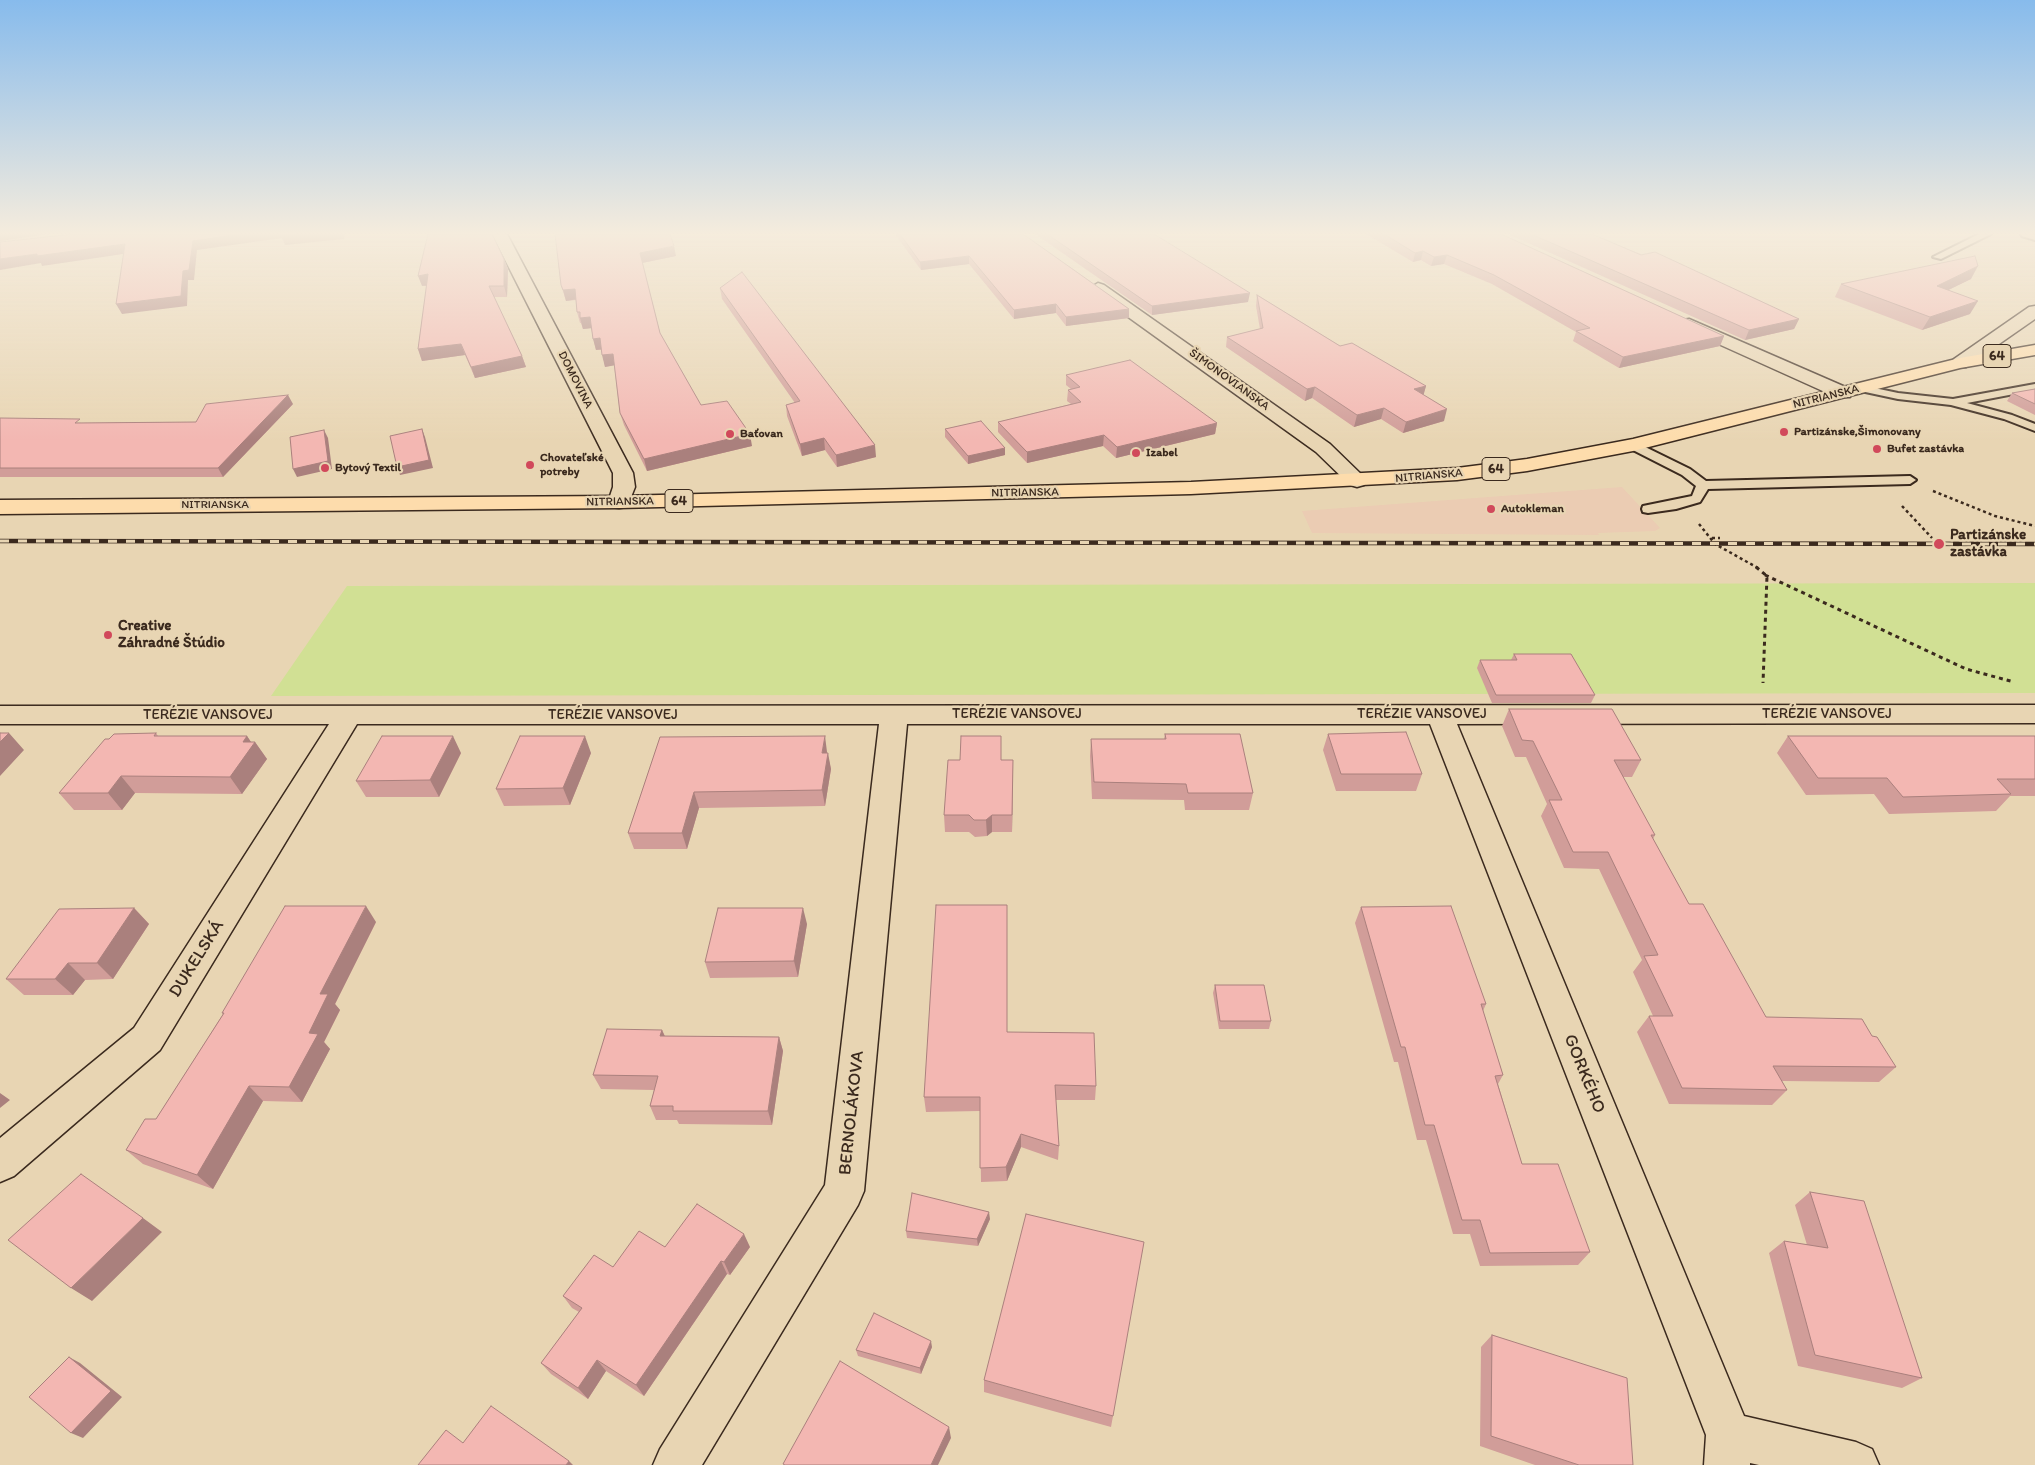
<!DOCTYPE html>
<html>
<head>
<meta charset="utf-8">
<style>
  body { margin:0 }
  canvas { display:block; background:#e8d5b3 }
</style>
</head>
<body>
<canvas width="2035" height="1465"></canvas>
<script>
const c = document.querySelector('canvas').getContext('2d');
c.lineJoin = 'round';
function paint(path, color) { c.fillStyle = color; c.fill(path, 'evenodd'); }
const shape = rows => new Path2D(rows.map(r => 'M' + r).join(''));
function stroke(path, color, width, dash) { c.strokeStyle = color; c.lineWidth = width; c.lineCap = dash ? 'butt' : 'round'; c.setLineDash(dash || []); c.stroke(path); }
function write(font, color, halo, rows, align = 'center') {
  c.font = font + ' Itim,sans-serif'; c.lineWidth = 4.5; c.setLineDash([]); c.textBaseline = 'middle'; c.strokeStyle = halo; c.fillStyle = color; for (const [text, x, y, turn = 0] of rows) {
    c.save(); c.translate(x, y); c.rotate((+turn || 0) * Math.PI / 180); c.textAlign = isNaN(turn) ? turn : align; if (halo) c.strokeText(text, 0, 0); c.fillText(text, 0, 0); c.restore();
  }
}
paint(shape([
  [1622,487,1660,528,1655,531,1598,533,1599,535,1312,533,1302,511]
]), '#ebccb3');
paint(shape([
  [2035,583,2035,693,271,696,347,586]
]), '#d1e094');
const lane = shape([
  [1979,234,1991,234,1941,259,1933,257,1979,234],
  [2021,234,2035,234,2035,240,2022,236,2021,234],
  [2035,384,2035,390,1967,403,2012,415,2035,424,2035,431,2004,419,1951,405,1898,399,1856,390,1854,388,1860,385,1898,393,1953,399,2035,384],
  [1633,441,1690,469,1706,481,1910,476,1916,480,1910,484,1708,489,1700,502,1676,509,1648,513,1643,512,1642,509,1643,506,1692,496,1696,486,1682,475,1629,448,1629,442,1633,441]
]);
const street = shape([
  [492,234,507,234,633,473,635,487,627,507,619,508,611,507,608,502,613,487,613,473,492,234],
  [2035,306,2035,319,1966,367,1954,367,1951,363,1954,359,2029,307,2035,306],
  [1689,319,1850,389,1852,393,1850,397,1836,397,1683,328,1681,324,1683,320,1689,319],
  [2035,705,2035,723,1457,724,1744,1416,1856,1442,1872,1449,1879,1465,1759,1465,1750,1463,1750,1465,1704,1465,1706,1435,1430,724,907,724,864,1191,858,1205,702,1465,653,1465,660,1449,825,1185,879,724,357,724,160,1050,14,1176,0,1182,0,1138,134,1028,329,724,0,724,0,706,2035,705]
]);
const secondary = shape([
  [1098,283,1104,285,1330,444,1364,477,1368,481,1364,485,1357,487,1350,485,1316,452,1092,291,1090,288,1098,283]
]);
const primary = shape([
  [2035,345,2035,355,1960,368,1633,451,1527,471,1457,480,1191,494,619,508,0,514,0,500,619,496,1191,482,1457,468,1527,459,1633,439,1960,358,2035,345]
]);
stroke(lane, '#3b2a1e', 4);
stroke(street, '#3b2a1e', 3);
stroke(secondary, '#3b2a1e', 3);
stroke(primary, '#3b2a1e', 3);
stroke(shape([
  [1933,491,1995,516,2035,526],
  [1902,506,1932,538],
  [1699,524,1715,544,1758,568],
  [1712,538,1720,538]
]), '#3b2a1e', 2.5, [3, 3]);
stroke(shape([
  [1756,567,1767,576,1763,683],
  [1765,575,1966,669,2014,682]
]), '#3b2a1e', 3, [4, 4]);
paint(lane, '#e8d5b3');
paint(street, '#e8d5b3');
paint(secondary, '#e8d5b3');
paint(primary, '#fddcac');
const rail = shape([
  [0,541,2035,544]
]);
stroke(rail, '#3b2a1e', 4.5);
stroke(rail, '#e8d5b3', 3, [9]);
paint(shape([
  [555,234,676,256,642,263,660,333,701,405,752,446,647,471,624,425,620,413,614,365,605,367,602,350,596,350,591,328,583,329,581,323,580,323,577,312,576,300,566,301,561,285],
  [895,234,1023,234,1129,309,1129,318,1066,326,1056,313,1014,319,969,264,921,270],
  [1035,234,1154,234,1248,302,1152,315],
  [1366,234,1501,234,1724,336,1720,346,1619,368,1573,341,1576,332,1492,284,1444,264,1431,266,1421,260,1413,262],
  [1508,234,1592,234,1799,319,1794,329,1745,340],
  [504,259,508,269,507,297,494,297,522,356,526,367,475,378,465,355,422,361,418,349,427,286,422,286],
  [1971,279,1948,290,1970,314,1922,330,1835,297,1841,284],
  [720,288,876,457,837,467,825,450,802,456,787,416,786,405,795,403,722,299],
  [1257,295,1340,346,1426,386,1423,395,1444,421,1403,433,1381,419,1354,427,1312,398,1305,401,1226,347,1227,337,1260,329,1256,306],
  [1066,375,1217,423,1215,434,1116,458,1103,446,1027,463,998,432,998,422,1071,404,1067,401,1068,390,1071,389,1066,385],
  [2035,389,2035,415,2007,401,2012,393],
  [293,404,223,477,0,477,0,418,82,423,196,422],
  [945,429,1005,455,968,464,945,437],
  [1514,654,1595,695,1591,703,1492,703,1477,668,1480,660,1511,660],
  [1509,709,1641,760,1632,777,1623,777,1655,835,1653,839,1689,904,1766,1017,1872,1036,1896,1067,1879,1082,1782,1081,1787,1090,1772,1105,1669,1104,1637,1032,1649,1016,1653,1016,1633,972,1642,960,1599,869,1564,868,1541,816,1547,804,1526,757,1515,757,1502,726],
  [156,733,158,736,247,736,251,742,255,742,267,759,242,794,135,793,122,810,74,810,59,793,109,739],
  [1165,734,1253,793,1249,810,1185,810,1184,800,1092,799,1090,756,1091,739,1164,739],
  [1328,734,1422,774,1416,791,1336,791,1323,750],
  [1788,736,2035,736,2035,796,2010,796,1996,811,1889,814,1874,794,1806,795,1777,753],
  [660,737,827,753,831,769,825,806,699,808,687,849,634,849,628,833],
  [461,753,439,797,366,797,356,781],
  [591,753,570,805,504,806,496,789],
  [1001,760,1013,760,1012,832,992,832,987,836,975,837,969,832,945,832,944,815],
  [1361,907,1486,1004,1483,1011,1503,1075,1498,1084,1522,1164,1590,1252,1578,1265,1480,1266,1470,1234,1453,1234,1426,1140,1417,1140,1398,1062,1394,1062,1355,923],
  [134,908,149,924,113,979,85,980,73,995,24,995,6,979],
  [376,922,335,1004,340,1010,324,1042,330,1049,302,1102,263,1101,213,1189,143,1164,126,1150,156,1119,223,1014,222,1013],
  [807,924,798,977,710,978,705,962],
  [1215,985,1271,1021,1269,1029,1219,1029,1213,993],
  [662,1030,665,1036,779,1037,783,1051,772,1125,679,1124,677,1120,656,1120,650,1106,654,1090,601,1089,593,1075],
  [1007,1032,1096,1086,1095,1100,1055,1100,1059,1146,1058,1160,1021,1147,1007,1181,981,1182,980,1111,926,1112,924,1097],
  [1810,1192,1922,1378,1902,1388,1798,1366,1769,1253,1784,1241,1807,1245,1795,1205],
  [990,1219,978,1246,907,1238,906,1231],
  [665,1247,750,1247,730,1275,727,1274,644,1396,606,1371,588,1399,551,1374,541,1363,579,1312,572,1308,563,1296,613,1267],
  [1492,1335,1633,1465,1535,1465,1480,1446,1481,1347],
  [932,1347,921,1374,858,1356,856,1350],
  [984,1380,1113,1416,1111,1427,984,1392]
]), '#d19d99');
paint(shape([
  [0,234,50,234,0,241],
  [241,234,345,234,344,239,285,245,282,238,197,250,194,280,188,280,187,306,122,314,116,304,183,271,193,241],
  [125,244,130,253,42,266,41,263,0,270,0,259,37,254],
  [674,246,676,256,642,263,640,253],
  [1423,251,1421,260,1413,262,1415,253],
  [1447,255,1444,264,1431,266,1434,257],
  [969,256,969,264,921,270,920,262],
  [504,259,508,269,507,297,504,286],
  [1978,266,1971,279,1930,299,1937,286],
  [428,274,432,285,422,286,418,276],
  [575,289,578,299,566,301,563,290],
  [1250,293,1248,302,1152,315,1152,306],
  [1978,301,1970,314,1922,330,1930,317],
  [1056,304,1056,313,1014,319,1014,310],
  [1129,309,1129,318,1066,326,1066,317],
  [590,317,593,328,583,329,580,318],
  [1799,319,1794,329,1745,340,1749,330],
  [1724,336,1720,346,1619,368,1623,357],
  [600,338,603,349,596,350,593,339],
  [461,344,465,355,422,361,418,349],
  [613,354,616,365,605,367,602,355],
  [522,356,526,367,475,378,471,367],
  [1426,386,1423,397,1414,389],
  [1315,387,1312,398,1305,401,1307,389],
  [288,395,293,404,223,477,218,468],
  [1384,408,1381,419,1354,427,1357,415],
  [1447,409,1444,421,1403,433,1406,422],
  [1217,423,1215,434,1116,458,1117,447],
  [422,429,425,437,433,468,400,475,397,467],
  [324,430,328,438,332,469,297,477,293,469],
  [750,434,752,446,647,471,644,459],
  [1104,435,1103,446,1027,463,1027,452],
  [824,438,825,450,802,456,800,444],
  [875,445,876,457,837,467,836,455],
  [1005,448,1005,455,968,464,968,456],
  [9,733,24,750,0,776,0,742],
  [247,736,253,745,255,742,267,759,242,794,230,777,243,742],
  [453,736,461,753,439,797,430,780],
  [585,736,591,753,570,805,563,788],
  [825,736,827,752,825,769,822,753],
  [828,753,831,769,825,806,822,790],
  [1013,760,1013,777,1012,832,1012,815],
  [121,776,135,793,122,810,108,793],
  [694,792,699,808,687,849,682,833],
  [992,815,992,832,987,836,986,820],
  [366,906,376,922,335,1004,340,1010,324,1042,330,1049,302,1102,289,1087,309,1033,320,994],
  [134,908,149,924,113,979,97,963],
  [803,908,807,924,798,977,794,961],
  [68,963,85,980,73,995,55,979],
  [662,1030,668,1044,660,1036],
  [779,1037,783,1051,772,1125,768,1111],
  [249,1086,263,1101,213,1189,197,1175],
  [0,1093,10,1100,0,1108],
  [1021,1134,1021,1147,1007,1181,1006,1167],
  [989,1212,990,1219,978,1246,977,1239],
  [143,1218,162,1232,92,1301,71,1288],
  [744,1234,750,1247,730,1275,724,1262],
  [721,1261,727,1274,644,1396,636,1385],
  [931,1341,932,1347,921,1374,920,1368],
  [69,1357,80,1363,122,1397,83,1438,71,1433],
  [597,1360,606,1371,588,1399,578,1388],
  [949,1427,951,1438,938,1465,931,1465],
  [569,1461,573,1465,566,1465]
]), '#aa807d');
const building = shape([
  [74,234,241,234,193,241,189,270,183,271,181,296,116,304,125,244,37,256,37,254,0,259,0,242,74,234],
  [281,234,294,234,281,236,281,234],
  [428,234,492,234,504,259,504,286,489,286,522,356,471,367,461,344,418,349,428,274,418,276,428,234],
  [555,234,670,234,674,246,640,253,660,333,701,405,727,401,750,434,644,459,620,413,613,354,602,355,600,338,593,339,590,317,580,318,580,312,577,312,575,289,563,290,561,285,555,234],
  [900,234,1023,234,1129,309,1066,317,1056,304,1014,310,969,256,920,262,900,234],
  [1047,234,1154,234,1250,293,1152,306,1047,234],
  [1384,234,1501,234,1724,336,1623,357,1576,331,1590,328,1494,275,1447,255,1434,257,1423,251,1415,253,1384,234],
  [1531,234,1592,234,1641,255,1655,252,1799,319,1749,330,1531,234],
  [1975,256,1978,266,1937,286,1978,301,1930,317,1841,284,1975,256],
  [742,272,875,445,836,455,824,438,800,444,786,405,800,401,720,288,742,272],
  [1257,295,1340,346,1352,343,1426,386,1414,389,1447,409,1406,422,1384,408,1357,415,1315,387,1307,389,1227,337,1263,328,1257,295],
  [1130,360,1217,423,1117,447,1104,435,1027,452,998,422,1081,402,1068,390,1080,387,1066,375,1130,360],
  [2035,389,2035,404,2012,393,2035,389],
  [288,395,218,468,0,468,0,418,80,419,75,423,196,422,206,404,288,395],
  [981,421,1005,448,968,456,945,429,981,421],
  [422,429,429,460,397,467,390,436,422,429],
  [324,430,328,461,293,469,290,437,324,430],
  [1514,654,1571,654,1595,695,1496,695,1480,660,1517,660,1514,654],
  [1509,709,1612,709,1641,760,1614,760,1655,835,1651,835,1689,904,1703,904,1766,1017,1862,1019,1872,1036,1877,1037,1896,1067,1773,1066,1787,1090,1682,1088,1649,1016,1673,1016,1644,956,1658,955,1608,852,1573,852,1549,800,1562,800,1533,741,1522,740,1509,709],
  [1406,732,1422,774,1341,774,1328,734,1406,732],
  [0,733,9,733,0,742,0,733],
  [156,733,154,736,247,736,243,742,255,742,230,777,121,776,108,793,59,793,105,739,109,739,114,734,156,733],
  [1165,734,1240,734,1253,793,1188,793,1186,784,1094,782,1091,739,1166,739,1165,734],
  [382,736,453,736,430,780,356,781,382,736],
  [520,736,585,736,563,788,496,789,520,736],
  [825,736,822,753,828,753,822,790,694,792,682,833,628,833,660,737,825,736],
  [961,736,1001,736,1001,760,1013,760,1012,815,992,815,986,820,974,820,969,815,944,815,948,760,960,760,961,736],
  [1788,736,2035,736,2035,779,1997,779,2011,794,1903,797,1887,778,1818,778,1788,736],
  [936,905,1007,905,1007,1032,1094,1033,1096,1086,1055,1085,1059,1146,1021,1134,1006,1167,980,1168,980,1097,924,1097,936,905],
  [285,906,366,906,320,994,328,994,309,1033,318,1034,289,1087,249,1086,197,1175,126,1150,145,1119,156,1119,224,1013,222,1013,285,906],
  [1451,906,1486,1004,1481,1004,1503,1075,1495,1076,1522,1164,1558,1164,1590,1252,1490,1253,1480,1220,1462,1220,1434,1125,1425,1125,1405,1047,1401,1047,1361,907,1451,906],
  [134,908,97,963,68,963,55,979,6,979,59,909,134,908],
  [718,908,803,908,794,961,705,962,718,908],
  [1215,985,1264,985,1271,1021,1220,1021,1215,985],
  [607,1029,662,1030,660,1036,779,1037,768,1111,673,1111,673,1106,650,1106,658,1076,593,1075,607,1029],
  [81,1174,143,1218,71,1288,8,1240,81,1174],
  [1810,1192,1864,1201,1922,1378,1815,1355,1784,1241,1828,1248,1810,1192],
  [912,1193,989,1212,977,1239,906,1231,912,1193],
  [697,1204,744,1234,724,1262,721,1261,636,1385,597,1360,578,1388,541,1363,582,1308,563,1296,594,1255,613,1267,639,1231,665,1247,697,1204],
  [1026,1214,1144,1242,1113,1416,984,1380,1026,1214],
  [874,1313,931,1341,920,1368,856,1350,874,1313],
  [1492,1335,1627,1378,1633,1465,1579,1465,1491,1436,1492,1335],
  [69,1357,111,1391,71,1433,29,1397,69,1357],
  [840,1361,949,1427,931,1465,785,1465,783,1464,840,1361],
  [491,1406,569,1461,566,1465,418,1465,446,1430,463,1443,491,1406]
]);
paint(building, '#f3b7b2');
stroke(building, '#aa807d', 1);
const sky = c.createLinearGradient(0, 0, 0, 440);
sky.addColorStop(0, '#87bbec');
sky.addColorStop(0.53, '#f5ecdd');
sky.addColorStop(1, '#f5ecdd00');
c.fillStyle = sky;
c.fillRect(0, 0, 2035, 440);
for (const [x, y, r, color] of [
  [1784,432,5,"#d1495b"],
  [730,434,5,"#d1495b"],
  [1877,449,5,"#d1495b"],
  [1136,453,5,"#d1495b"],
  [530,465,5,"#d1495b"],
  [325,468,5,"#d1495b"],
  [1491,509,5,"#d1495b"],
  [1939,544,6,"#d1495b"],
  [108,635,5,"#d1495b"]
]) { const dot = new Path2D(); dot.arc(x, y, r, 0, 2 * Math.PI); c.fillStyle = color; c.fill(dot); stroke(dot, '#e8d5b3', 2); }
write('12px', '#3b2a1e', '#e8d5b3', [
  ["DOMOVINA",575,380,63],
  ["ŠIMONOVIANSKA",1229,380,36],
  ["NITRIANSKA",1826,397,-14],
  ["NITRIANSKA",1429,476,-5],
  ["NITRIANSKA",1025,493,-1],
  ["NITRIANSKA",620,502,-1],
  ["NITRIANSKA",215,505]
]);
write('bold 12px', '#3b2a1e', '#e8d5b3', [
  ["Partizánske,Šimonovany",1794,432],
  ["Baťovan",740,434],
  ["Bufet zastávka",1887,449],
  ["Izabel",1146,453],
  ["Chovateľské",540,458],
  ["potreby",540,472],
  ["Bytový Textil",335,468],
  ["Autokleman",1501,509]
], 'left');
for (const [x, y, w] of [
  [1997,356,28],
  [1496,469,28],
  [679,501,28]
]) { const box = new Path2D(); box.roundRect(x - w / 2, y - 11.5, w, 23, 4); c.fillStyle = '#e8d5b3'; c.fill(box); stroke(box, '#3b2a1e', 1); }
write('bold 14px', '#3b2a1e', null, [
  ["64",1997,356],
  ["64",1496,469],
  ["64",679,501]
]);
write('bold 15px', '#3b2a1e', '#e8d5b3', [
  ["Partizánske",1950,535],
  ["zastávka",1950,552],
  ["Creative",118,626],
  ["Záhradné Štúdio",118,643]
], 'left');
write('15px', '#3b2a1e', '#e8d5b3', [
  ["TERÉZIE VANSOVEJ",1017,714],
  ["TERÉZIE VANSOVEJ",1422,714],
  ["TERÉZIE VANSOVEJ",1827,714],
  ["TERÉZIE VANSOVEJ",208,715],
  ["TERÉZIE VANSOVEJ",613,715]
]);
write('18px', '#3b2a1e', '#e8d5b3', [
  ["DUKELSKÁ",197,959,-58],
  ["GORKÉHO",1584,1074,68],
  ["BERNOLÁKOVA",852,1113,-84]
]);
</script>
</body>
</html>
